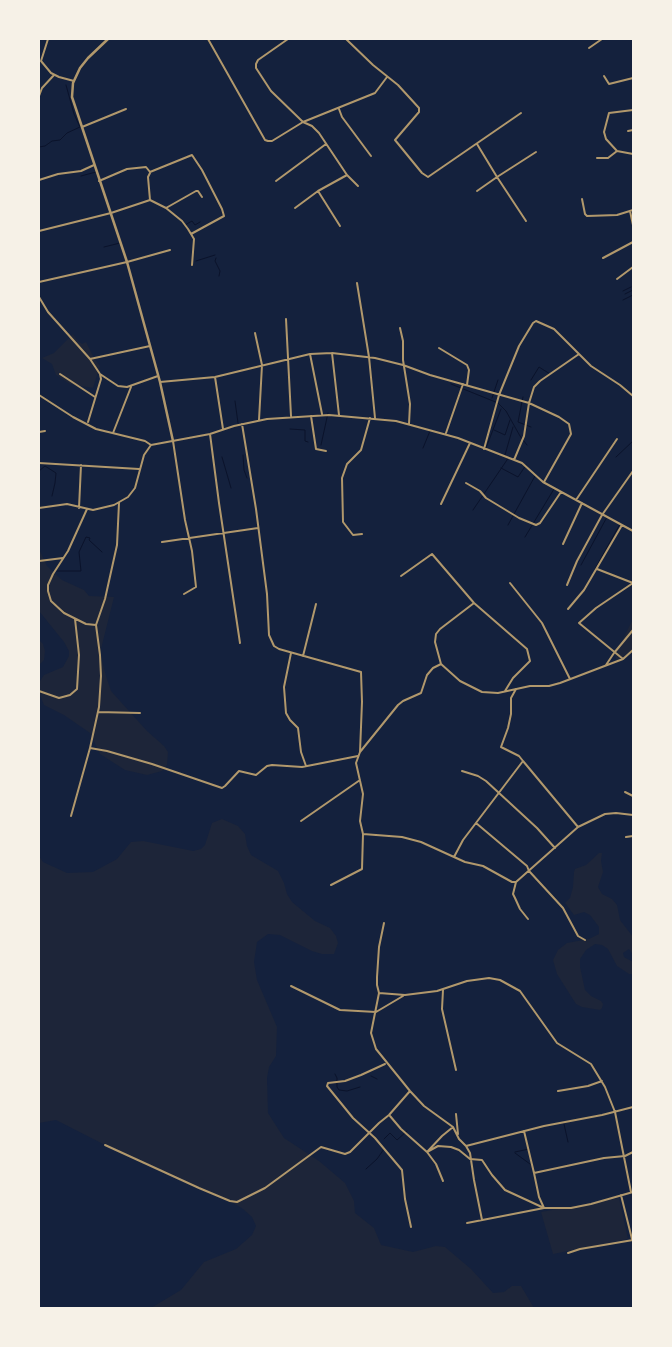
<!DOCTYPE html>
<style>
body{margin:0}
#map{position:relative;width:672px;height:1347px;overflow:hidden;background:#14213d;font-family:Ubuntu,sans-serif}
canvas{display:block}
.frame{position:absolute;inset:0;border:40px solid #f6f1e7;pointer-events:none}
</style>
<div id="map">
<canvas width="672" height="1347"></canvas>
<div class="frame"></div>
</div>
<script>
const g = document.querySelector('canvas').getContext('2d');
g.lineJoin = 'round';
function paint(path, color) { g.fillStyle = color; g.fill(path, 'evenodd'); }
const toPath = rows => new Path2D(rows.map(r => 'M' + r).join(''));
function trace(path, color, width, dash) { g.strokeStyle = color; g.lineWidth = width; g.lineCap = dash ? 'butt' : 'round'; g.setLineDash(dash || []); g.stroke(path); }
paint(toPath([
 [73,334,77,340,82,344,86,342,94,358,100,366,93,388,70,384,56,375,52,364,42,358,54,353],
 [39,549,47,566,62,580,84,590,89,596,114,597,100,653,106,676,111,691,147,731,164,746,168,752,167,765,162,771,147,775,125,770,100,754,90,733,64,715,44,705,39,693,40,681,44,675,63,667,69,656,69,651,64,642,39,611],
 [633,619,633,650,619,662,616,659,615,655],
 [39,640,43,644,45,651,44,660,39,665],
 [222,819,238,826,245,834,247,846,251,855,278,871,284,883,287,894,292,902,315,921,330,928,336,936,338,943,334,954,322,954,312,951,280,935,268,934,257,942,254,962,257,980,277,1027,276,1056,269,1067,267,1078,268,1113,284,1138,319,1161,345,1183,354,1201,355,1213,374,1228,381,1245,413,1252,436,1246,445,1247,471,1269,493,1293,504,1292,512,1286,521,1286,534,1308,151,1308,181,1290,204,1262,236,1249,252,1235,256,1226,252,1217,243,1209,230,1201,105,1145,56,1120,39,1123,39,856,43,862,67,873,93,872,117,859,131,842,143,841,193,851,201,849,205,845,212,823],
 [599,853,602,853,601,861,603,872,598,887,602,894,612,899,617,905,620,920,633,937,633,955,629,949,623,953,624,957,633,962,633,974,629,974,617,966,608,949,602,945,595,944,586,950,580,959,580,967,585,990,591,996,601,1001,603,1004,602,1008,600,1010,582,1007,576,1004,557,974,553,960,558,950,567,943,589,939,599,934,599,927,590,915,584,912,574,915,565,903,570,898,573,887,574,872,575,869,586,865],
 [619,1198,628,1239,553,1254,541,1212]
]), '#1d2539');
trace(toPath([
 [39,147,45,146,52,141,60,140,67,133,80,127,74,114,66,85],
 [81,176,96,172],
 [185,225,192,221,195,225,200,222],
 [104,247,120,243],
 [216,258,215,261,220,271,219,276],
 [196,261,215,255],
 [623,291,631,287],
 [625,294,633,290],
 [623,300,633,295],
 [531,380,539,367,550,374],
 [451,384,498,403,506,411,520,436,527,445],
 [523,397,518,422,531,427],
 [492,398,498,380],
 [235,401,238,423],
 [290,429,305,430,305,441,308,442],
 [494,430,505,435,510,420],
 [321,445,328,413],
 [423,448,430,431],
 [486,448,501,409],
 [243,455,244,470,247,478],
 [505,455,513,427],
 [222,457,231,488],
 [616,457,633,441],
 [501,468,518,477,526,465],
 [39,471,45,466,56,473,55,483,52,496],
 [473,510,509,457],
 [508,525,535,476],
 [525,537,554,489],
 [581,565,607,517],
 [595,569,620,524],
 [57,571,81,571,79,552,86,537,90,538,89,540,102,552],
 [335,1074,337,1078,337,1087,339,1090,347,1091,360,1087],
 [371,1076,377,1079],
 [564,1124,568,1142],
 [384,1139,390,1133,397,1140,407,1131],
 [515,1152,529,1149],
 [515,1153,530,1164],
 [366,1169,377,1159,384,1149]
]), '#0b132b', 1);
trace(toPath([
 [48,39,41,61,51,73,59,77,74,81],
 [208,39,265,140,268,141,272,141,303,122,375,93,387,77],
 [288,39,258,60,256,64,256,68,271,91,303,122,312,126,319,133,347,175,358,186],
 [346,39,373,65,398,85,419,108,419,112,395,140,422,173,428,177,521,113],
 [589,48,602,39],
 [604,76,609,84,633,78],
 [39,96,42,88,54,75],
 [339,109,342,117,371,156],
 [633,110,609,113,604,132,606,139,617,151,633,154],
 [82,127,126,109],
 [628,131,633,130],
 [597,158,608,158,617,151],
 [39,180,58,174,81,171,94,165],
 [99,181,127,169,146,167,150,172,192,155,202,170,222,209,224,216,191,234],
 [276,181,326,144],
 [318,191,340,226],
 [477,191,497,177,477,144],
 [582,199,585,214,587,216,617,215,633,210],
 [150,200,148,177,150,173],
 [166,208,196,191,198,191,202,197],
 [295,208,318,191,347,175],
 [630,211,633,225],
 [526,221,497,177,536,152],
 [39,231,111,213,150,200,166,208,182,221,188,229,194,239,192,265],
 [603,258,633,242],
 [617,279,633,267],
 [39,282,127,262,170,250],
 [357,283,369,357,375,418],
 [39,297,48,312,90,359,150,346],
 [286,319,291,416],
 [400,328,403,341,403,360,410,404,409,424],
 [255,333,262,365,259,420],
 [439,348,467,365,469,370,467,385],
 [332,353,339,415],
 [310,354,322,414],
 [39,363,39,367],
 [60,374,95,397],
 [100,374,118,386,127,387,158,376],
 [215,377,223,429],
 [160,382,215,377,310,354,332,353,375,358,403,365,430,375,529,403,559,417,569,424,571,434,544,482],
 [39,395,73,417,96,429,145,441,151,445],
 [311,416,316,449,326,451],
 [88,422,101,379,100,374,90,359],
 [242,424,256,509,267,594,269,635,274,646,279,649,361,672,362,702,360,752],
 [39,432,45,431],
 [113,433,131,387],
 [446,433,463,384],
 [210,434,219,503,240,643],
 [173,441,185,520,192,551,196,587,184,594],
 [484,449,499,395,519,346,533,323,536,321,554,329,591,366,620,385,633,396],
 [514,460,524,436,529,403,534,387,540,381,579,354],
 [39,463,139,469],
 [466,483,480,491,486,498,519,518,536,525,540,523,561,492],
 [576,500,617,439],
 [119,503,117,545,105,599,96,625,100,655,101,676,99,707,90,748,107,751,152,764,222,788,225,786,239,771,256,775,267,766,272,765,302,767,358,756],
 [441,504,470,443],
 [39,508,67,504,93,510,114,505,128,497,135,488,144,455,151,445,210,434,234,426,267,419,329,415,396,421,458,438,522,463,543,482,633,531],
 [79,508,81,465],
 [87,509,68,551,53,574,48,585,48,591,51,601,64,613,86,624,96,625],
 [362,534,353,535,343,522,342,478,347,464,361,450,370,418],
 [162,542,258,528],
 [563,544,582,503],
 [39,561,63,558],
 [597,569,633,583],
 [401,576,432,554,474,603,527,649,530,661,513,678,505,691],
 [510,583,542,623,570,679],
 [567,585,577,561,602,515,633,471],
 [474,603,440,629,436,634,435,642,441,664,460,681,482,692,498,693,530,686,549,686,560,683,623,659,633,650],
 [568,609,584,590,622,525],
 [291,653,284,687,286,713,290,720,298,728,301,752,306,766],
 [303,656,316,604],
 [623,659,579,623,596,608,633,583],
 [606,665,614,653,633,630],
 [516,689,511,698,511,714,508,728,501,747,519,756,523,761],
 [39,691,59,698,70,695,77,689,79,655,75,619],
 [98,712,140,713],
 [462,771,478,776,486,781,537,828,555,848],
 [625,792,633,796],
 [71,816,90,748],
 [301,821,360,780],
 [476,823,527,866,529,871,563,908,578,936,585,940],
 [363,834,402,837,421,842,465,862,483,866,512,882,516,882,578,827,605,814,616,813,633,815],
 [626,837,633,836],
 [454,857,463,840,523,761,578,827],
 [516,882,513,894,515,898,520,909,528,919],
 [331,885,362,869,363,834,360,821,363,794,356,763,360,752,398,705,403,701,421,693,427,675,433,668,441,664],
 [291,986,340,1010,376,1012,403,996],
 [443,990,442,1009,456,1070],
 [379,993,377,985,377,977,379,947,384,923],
 [385,1064,361,1075,345,1081,328,1083,327,1086,353,1118,375,1138,402,1170,405,1199,411,1227],
 [558,1091,588,1086,602,1081],
 [456,1114,458,1134],
 [390,1116,401,1129,427,1152,438,1146,451,1147,459,1150,470,1159,482,1160,492,1175,505,1190,544,1208,571,1208,591,1204,633,1192],
 [524,1131,534,1173],
 [105,1145,199,1188,230,1201,237,1202,265,1188,321,1147,345,1154,350,1152,379,1123,389,1115,410,1091],
 [466,1146,544,1126,602,1115,633,1107],
 [443,1181,436,1164,427,1152,442,1136,453,1127],
 [621,1195,632,1239],
 [482,1220,474,1180,470,1153,466,1146,459,1139,453,1127,424,1106,410,1091,376,1049,371,1033,379,993,405,995,437,991,467,981,489,978,500,980,520,991,557,1043,591,1064,605,1087,615,1112,631,1192],
 [467,1223,544,1208,539,1197,534,1173,604,1158,625,1156,633,1152],
 [568,1253,580,1249,633,1240]
]), '#b1986c', 2);
trace(toPath([
 [108,39,88,58,80,68,73,83,72,97,127,262,160,382,173,441]
]), '#b1986c', 2.5);
</script>
